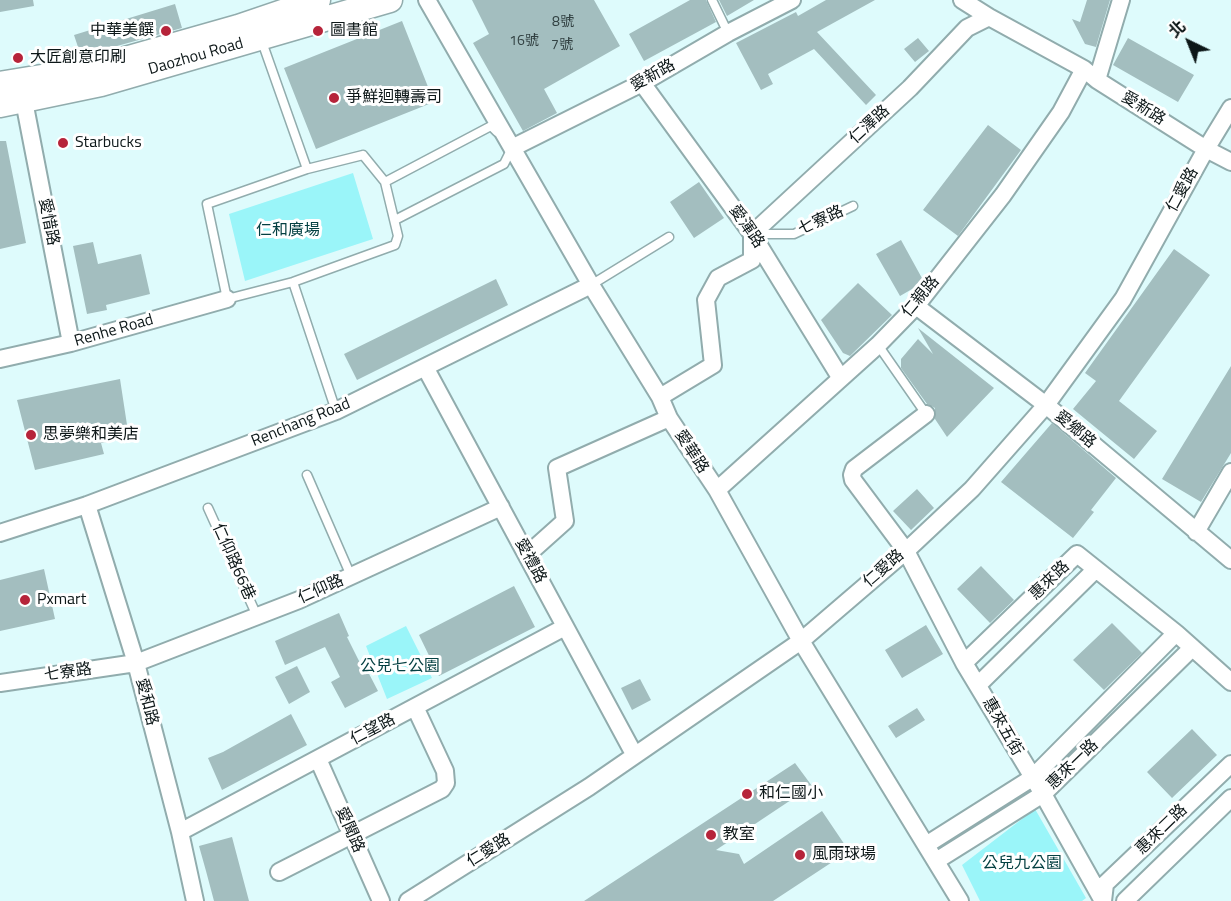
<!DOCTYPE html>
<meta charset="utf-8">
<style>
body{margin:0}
#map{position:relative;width:1231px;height:901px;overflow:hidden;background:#defbfc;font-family:"Titillium Web","Noto Sans TC",sans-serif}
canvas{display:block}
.north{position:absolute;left:1159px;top:12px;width:60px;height:60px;-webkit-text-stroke:4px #fff;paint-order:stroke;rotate:317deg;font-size:16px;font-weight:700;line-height:24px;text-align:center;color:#0d1718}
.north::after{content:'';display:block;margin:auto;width:21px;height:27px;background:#0d1718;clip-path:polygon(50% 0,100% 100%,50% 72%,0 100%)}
</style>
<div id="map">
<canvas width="1231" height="901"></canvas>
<div class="north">北</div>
</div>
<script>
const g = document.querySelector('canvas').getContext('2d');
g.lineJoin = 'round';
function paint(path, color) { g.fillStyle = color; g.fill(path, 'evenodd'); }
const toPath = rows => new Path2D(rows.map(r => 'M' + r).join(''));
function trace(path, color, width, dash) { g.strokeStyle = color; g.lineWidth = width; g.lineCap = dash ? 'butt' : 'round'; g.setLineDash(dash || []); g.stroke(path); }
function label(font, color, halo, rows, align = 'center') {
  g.font = font + ' "Titillium Web","Noto Sans TC",sans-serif'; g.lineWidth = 6; g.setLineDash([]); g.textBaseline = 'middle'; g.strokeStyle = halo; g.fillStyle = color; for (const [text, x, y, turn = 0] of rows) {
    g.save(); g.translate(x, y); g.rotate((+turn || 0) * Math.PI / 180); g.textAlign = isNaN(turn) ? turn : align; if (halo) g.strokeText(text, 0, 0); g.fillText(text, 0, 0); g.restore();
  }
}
paint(toPath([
 [353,173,373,239,245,281,229,214],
 [406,626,432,678,387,699,366,646],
 [1035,809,1086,898,1082,901,980,901,962,865]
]), '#9af5f9');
paint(toPath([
 [0,0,33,0,34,6,0,12],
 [472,0,594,0,620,46,544,89,557,113,523,131,473,43,489,34],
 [690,0,706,0,716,22,644,61,629,34],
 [719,0,754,0,727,16],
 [826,0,875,0,817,32,876,95,866,105,814,49,768,74,773,84,761,90,736,43,796,12,798,16],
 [1087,0,1110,0,1096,47,1085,44,1072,19,1080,22],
 [175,4,182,28,81,56,74,35],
 [402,21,434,102,316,149,284,68],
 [918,38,929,51,915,62,904,49],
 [1128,38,1194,75,1178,102,1113,65],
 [988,125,1021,150,958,236,923,210],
 [0,141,6,141,26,243,0,249],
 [699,182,724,218,694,238,670,202],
 [901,240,923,280,919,285,900,296,876,254],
 [93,242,98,264,141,254,150,294,106,305,107,310,87,314,73,246],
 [1174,249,1210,275,1119,401,1157,431,1134,459,1073,409,1096,381,1085,373],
 [496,279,508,305,357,380,344,354],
 [858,283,892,315,850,356,843,353,821,320],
 [918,328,994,388,947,437,935,419,935,408,927,404,901,368,901,359,918,339,933,354],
 [1231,366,1231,453,1201,502,1162,479],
 [120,379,129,438,101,443,104,454,35,470,17,400],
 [1052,423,1116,478,1091,510,1094,512,1073,538,1001,482],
 [917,489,934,508,911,530,893,511],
 [981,566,1014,600,990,623,957,589],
 [44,569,55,619,0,631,0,580],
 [514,586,535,627,439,676,419,635],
 [339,613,349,636,347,637,358,659,364,670,366,668,378,691,345,708,331,682,340,677,325,647,285,665,275,641],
 [1112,623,1142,653,1104,690,1073,660],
 [926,625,943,654,902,678,885,650],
 [297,666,310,692,289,704,275,677],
 [640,679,651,700,632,710,621,688],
 [917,708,925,720,896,738,888,726],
 [291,714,307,745,222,790,208,758,223,752],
 [1192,729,1217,755,1172,798,1147,772],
 [795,763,812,786,716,850,739,854,744,864,822,811,849,851,773,901,584,901],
 [232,837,241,871,249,901,214,901,206,871,199,846]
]), '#a3bebf');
const service = toPath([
 [712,0,728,33],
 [261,39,307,169],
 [363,155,385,182,398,236,395,245,293,282,227,299,207,204,307,169,363,155],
 [385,182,491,126,497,132],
 [395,220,504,164,512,148],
 [753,234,794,234,853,206],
 [293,282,336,411],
 [591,285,669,237],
 [878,345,926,414],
 [307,475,351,576],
 [208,508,257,616]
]);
const minor = toPath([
 [427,0,591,285,660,397,669,418,717,490,801,641,960,901],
 [962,0,989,17,1084,69,1097,80,1206,149,1231,162],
 [1097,80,1121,0],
 [642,83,752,234,840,377],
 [24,101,71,343],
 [512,148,642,83,728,33,792,0],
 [916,306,1046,405,1231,560],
 [0,359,71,343,227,299],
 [425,367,634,754],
 [660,397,713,365,706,300,718,278,752,260,752,234,910,88,967,28,989,17],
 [926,414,854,469,852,475,853,480,906,551,964,663,1043,794,1103,901],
 [717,490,878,345,916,306,1003,195,1061,112,1084,69],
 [87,505,136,663,180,832,195,901],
 [1196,532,1231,472],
 [0,533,87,505,336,411,591,285],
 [527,555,565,521,557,468,669,418],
 [964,663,1077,554,1176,633,1231,682],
 [0,683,136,663,299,600,501,507],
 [978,685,1095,570],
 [318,759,381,901],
 [180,832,565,627],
 [926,845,1032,778,1176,633],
 [936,861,1043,794,1192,648],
 [279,872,442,789,446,783,445,771,415,707],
 [408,901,589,787,801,641,906,551,972,489,1046,405,1123,299,1206,149,1231,108],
 [1103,901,1105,884,1231,764],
 [1125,901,1231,798]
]);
const secondary = toPath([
 [0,84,90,69,238,27,318,0],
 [0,105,101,84,390,0]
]);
trace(service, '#91acad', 11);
trace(minor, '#91acad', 20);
trace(secondary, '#91acad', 27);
trace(service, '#fff', 8);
trace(minor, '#fff', 16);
trace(secondary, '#fff', 24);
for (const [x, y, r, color] of [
 [166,31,6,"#b6243a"],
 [318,31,6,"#b6243a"],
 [18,58,6,"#b6243a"],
 [334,98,6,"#b6243a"],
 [63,143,6,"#b6243a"],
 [31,435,6,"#b6243a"],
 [25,600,6,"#b6243a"],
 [747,794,6,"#b6243a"],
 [711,835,6,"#b6243a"],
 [800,855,6,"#b6243a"]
]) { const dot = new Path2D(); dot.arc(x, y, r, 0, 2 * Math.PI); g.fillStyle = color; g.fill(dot); trace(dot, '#fff', 2); }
label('14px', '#324142', null, [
 ["8號",563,23],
 ["16號",524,42],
 ["7號",562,46]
]);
label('16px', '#0d1718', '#fff', [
 ["中華美饌",154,31,"right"],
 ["圖書館",330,31],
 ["大匠創意印刷",30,58],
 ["爭鮮迴轉壽司",346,98],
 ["Starbucks",75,143],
 ["思夢樂和美店",43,435],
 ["Pxmart",37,600],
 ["和仁國小",759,794],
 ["教室",723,835],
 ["風雨球場",812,855]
], 'left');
label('16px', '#0d1718', '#fff', [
 ["Daozhou Road",196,57,-16],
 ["愛新路",653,76,-29],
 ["愛新路",1143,109,32],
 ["仁澤路",870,125,-43],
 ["仁愛路",1183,190,-61],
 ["七寮路",821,221,-25],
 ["愛惜路",48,222,79],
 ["愛渾路",746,227,55],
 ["仁親路",921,297,-50],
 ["Renhe Road",114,331,-16],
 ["Renchang Road",301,423,-22],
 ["愛鄉路",1075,430,40],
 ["愛華路",691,452,57],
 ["愛禮路",530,561,62],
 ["仁仰路66巷",233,562,66],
 ["仁愛路",884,569,-41],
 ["惠來路",1050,581,-44],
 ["仁仰路",321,590,-24],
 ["七寮路",68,673,-8],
 ["愛和路",146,702,76],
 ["惠來五街",1002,727,60],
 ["仁望路",373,730,-28],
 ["惠來一路",1073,765,-44],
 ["愛聞路",349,830,66],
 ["惠來二路",1162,830,-44],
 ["仁愛路",489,851,-32]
]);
label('16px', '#044042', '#fff', [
 ["仁和廣場",288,231],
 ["公兒七公園",400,667],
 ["公兒九公園",1022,864]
]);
</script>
